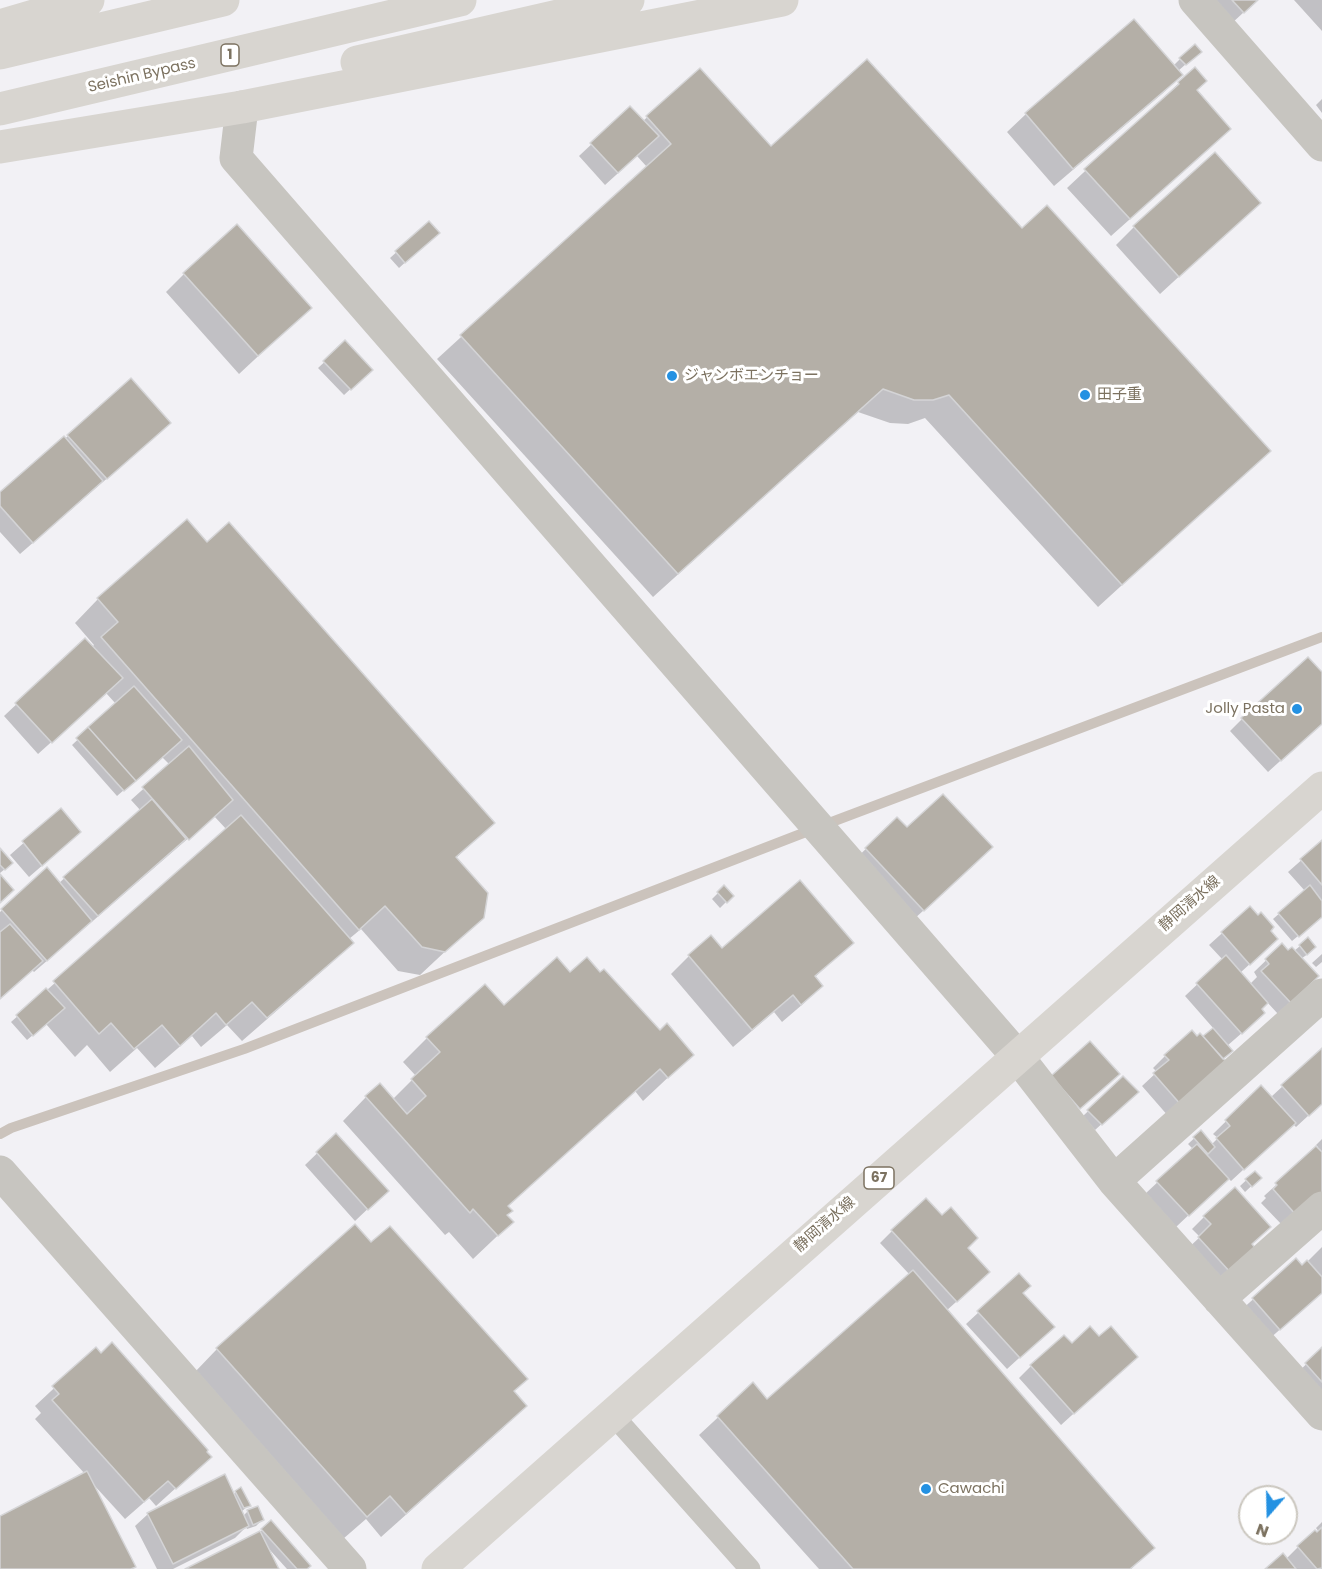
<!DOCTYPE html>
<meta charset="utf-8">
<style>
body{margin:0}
#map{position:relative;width:1322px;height:1569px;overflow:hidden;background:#f2f1f5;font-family:Poppins,sans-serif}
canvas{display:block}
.north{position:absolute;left:1238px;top:1485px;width:60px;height:60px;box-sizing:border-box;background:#fff;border:2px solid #cbc7bf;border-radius:50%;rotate:200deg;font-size:16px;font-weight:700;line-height:24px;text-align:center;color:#7c7260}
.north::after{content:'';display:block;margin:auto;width:21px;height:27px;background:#2491e2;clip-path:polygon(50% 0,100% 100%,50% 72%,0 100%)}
</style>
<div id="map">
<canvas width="1322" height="1569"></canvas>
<div class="north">N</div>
</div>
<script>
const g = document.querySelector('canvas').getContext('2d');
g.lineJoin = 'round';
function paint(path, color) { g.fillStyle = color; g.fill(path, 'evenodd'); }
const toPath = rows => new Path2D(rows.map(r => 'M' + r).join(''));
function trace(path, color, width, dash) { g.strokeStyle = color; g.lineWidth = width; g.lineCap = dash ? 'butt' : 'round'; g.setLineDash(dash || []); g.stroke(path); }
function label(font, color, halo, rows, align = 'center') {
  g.font = font + ' Poppins,"Noto Sans JP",sans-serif'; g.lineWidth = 6; g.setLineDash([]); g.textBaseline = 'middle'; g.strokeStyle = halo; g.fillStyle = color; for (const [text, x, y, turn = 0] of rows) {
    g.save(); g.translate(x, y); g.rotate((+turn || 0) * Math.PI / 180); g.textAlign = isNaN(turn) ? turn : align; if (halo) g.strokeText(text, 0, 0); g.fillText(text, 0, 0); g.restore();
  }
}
paint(toPath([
 [1209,0,1257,0,1231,24],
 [1294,0,1322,0,1322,31],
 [1134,21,1173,66,1180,59,1194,57,1178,71,1181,75,1163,93,1054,186,1007,132,1026,114],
 [700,70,771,148,1269,451,1098,607,925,418,908,424,890,423,858,412,653,597,437,359,647,167,637,156,605,185,579,156,630,108,643,121],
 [1179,83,1195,90,1211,147,1111,236,1067,188],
 [1322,99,1322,113,1316,105],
 [1259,203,1160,294,1116,245,1134,227],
 [429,223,432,238,399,268,390,258],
 [184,274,310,308,239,374,166,292],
 [345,343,371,370,344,395,318,368],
 [157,435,20,554,0,532,0,494,68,436],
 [207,544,493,823,456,858,482,917,420,975,398,971,361,929,349,939,352,942,328,966,242,1041,227,1025,201,1047,192,1036,155,1068,137,1048,110,1072,87,1045,75,1057,46,1024,27,1040,11,1022,227,830,214,816,34,972,32,970,0,998,0,912,47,869,59,883,141,811,131,800,170,765,162,757,117,796,72,745,116,704,106,693,38,754,4,716,85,640,92,647,94,645,75,623,98,599],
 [1322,674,1322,723,1268,772,1230,731,1242,719],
 [61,810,67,844,29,877,10,855],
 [897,819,907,829,973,866,904,928,847,867],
 [1322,842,1322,916,1292,941,1273,919,1305,891,1288,872],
 [0,851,5,869,0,873],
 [724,887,732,896,720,908,712,899],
 [1250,908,1264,951,1240,973,1250,984,1257,977,1254,972,1282,945,1288,952,1294,951,1300,946,1309,953,1301,959,1317,976,1278,1014,1267,1002,1260,1009,1251,1025,1227,1046,1222,1060,1169,1117,1142,1086,1157,1072,1153,1068,1165,1056,1197,1038,1203,1038,1214,1029,1185,996,1223,960,1209,945],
 [852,943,814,978,821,986,803,1004,782,1022,774,1012,733,1047,671,974,689,956,722,950],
 [1322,954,1322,962,1316,967,1312,963],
 [570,974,692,1055,643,1101,635,1091,507,1207,506,1216,512,1222,473,1259,449,1232,445,1235,343,1121,366,1097,392,1100,416,1076,403,1062,427,1038,504,1007],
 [1322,1050,1322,1103,1296,1127,1293,1124,1231,1181,1228,1178,1176,1227,1145,1194,1193,1149,1188,1144,1201,1132,1211,1145,1218,1138,1213,1134,1261,1087,1271,1097],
 [1123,1078,1137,1092,1095,1130,1083,1116],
 [336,1135,374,1203,355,1221,305,1165],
 [1322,1139,1322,1194,1284,1227,1261,1203,1266,1198,1264,1196,1318,1147,1316,1145],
 [1254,1173,1260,1178,1245,1192,1240,1186],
 [1204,1217,1250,1245,1218,1284,1186,1250,1200,1237,1192,1229],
 [892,1231,966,1248,975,1285,946,1311,1153,1548,1131,1569,819,1569,699,1435,753,1385,767,1401,910,1275,880,1243],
 [1322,1247,1322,1292,1267,1341,1240,1311,1296,1261,1302,1267],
 [1019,1275,1022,1294,1040,1339,1007,1369,966,1324],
 [1099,1338,1123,1369,1061,1425,1019,1378,1031,1366,1072,1345],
 [96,1349,210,1457,156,1506,149,1498,125,1519,93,1484,134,1567,131,1569,0,1569,0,1518,85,1474,35,1419,41,1413,35,1406],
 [217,1349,512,1392,525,1406,501,1430,381,1537,366,1519,343,1539,194,1373],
 [1322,1349,1322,1403,1294,1376],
 [236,1492,249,1505,241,1512,243,1516,248,1511,262,1520,256,1526,247,1529,246,1527,235,1538,173,1569,157,1569,135,1526,148,1514,233,1495],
 [271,1522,305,1569,287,1569,269,1549,278,1569,188,1569,258,1534],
 [1322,1522,1322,1569,1267,1569,1286,1559,1298,1547,1319,1532,1316,1528]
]), '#0003');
trace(toPath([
 [0,1134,11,1128,244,1049,837,820,1322,637]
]), '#cbc3bc', 10);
const building = toPath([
 [1232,0,1258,0,1244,13,1232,0],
 [1134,19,1183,75,1073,169,1025,113,1134,19],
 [1195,44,1202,52,1186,65,1179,58,1195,44],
 [867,59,1022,228,1047,205,1271,451,1122,585,949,395,933,400,914,400,883,389,678,574,460,335,671,144,646,116,700,68,771,146,867,59],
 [1195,67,1207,81,1197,90,1231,129,1130,219,1084,169,1179,84,1178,82,1195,67],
 [630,106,659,136,618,173,590,143,630,106],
 [1215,152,1261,203,1179,277,1133,226,1215,152],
 [429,221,440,233,405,263,395,251,429,221],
 [237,224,312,308,258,356,183,273,237,224],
 [345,340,373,370,351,390,323,361,345,340],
 [131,378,171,423,107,479,67,435,131,378],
 [64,436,103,481,33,543,0,506,0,492,64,436],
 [187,519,207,542,229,522,495,823,456,857,488,893,484,918,445,952,422,947,385,906,359,930,101,637,118,622,97,598,187,519],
 [85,638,123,678,52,743,15,703,85,638],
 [1308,657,1322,672,1322,724,1281,761,1241,718,1308,657],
 [134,686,182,740,136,781,88,727,134,686],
 [88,727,136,781,124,791,76,738,88,727],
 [189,746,233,800,189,840,142,787,189,746],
 [943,794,993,847,924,911,865,848,897,817,907,827,943,794],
 [152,799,186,839,98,916,63,877,152,799],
 [61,808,81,832,42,866,22,841,61,808],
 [241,815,354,943,267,1018,252,1002,226,1025,216,1013,180,1046,162,1025,134,1049,111,1023,99,1034,53,981,241,815],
 [1322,840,1322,885,1300,859,1322,840],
 [0,848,13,863,5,870,0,865,0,848],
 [47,867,92,921,47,961,1,909,47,867],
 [0,874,14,890,0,903,0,874],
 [800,880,854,943,815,976,823,986,801,1005,793,995,752,1030,688,955,711,935,722,948,800,880],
 [724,885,734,896,727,903,717,892,724,885],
 [1310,885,1322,901,1322,917,1299,937,1278,913,1310,885],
 [1250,906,1258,915,1261,912,1274,927,1271,931,1278,939,1250,965,1221,932,1250,906],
 [10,924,43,961,0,999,0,932,10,924],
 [1308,937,1316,947,1307,955,1299,945,1308,937],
 [1282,943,1288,950,1292,947,1319,976,1291,1003,1261,971,1269,964,1265,959,1282,943],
 [1226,955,1268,1003,1262,1009,1265,1013,1242,1034,1196,983,1226,955],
 [557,957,570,972,587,957,600,972,604,969,660,1030,667,1023,694,1055,668,1078,660,1069,508,1206,513,1211,507,1215,514,1222,498,1236,473,1209,470,1213,365,1096,380,1083,407,1114,426,1096,411,1079,440,1052,426,1037,485,984,504,1005,557,957],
 [46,988,65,1008,33,1036,16,1015,46,988],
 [1213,1028,1233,1051,1223,1059,1203,1036,1213,1028],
 [1192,1030,1197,1036,1200,1033,1229,1065,1182,1106,1153,1073,1169,1060,1164,1055,1192,1030],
 [1090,1041,1120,1074,1080,1109,1051,1076,1090,1041],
 [1322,1048,1322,1104,1309,1116,1281,1085,1322,1048],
 [1123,1076,1139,1092,1102,1125,1087,1110,1123,1076],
 [1261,1085,1296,1123,1244,1170,1216,1138,1230,1126,1225,1120,1261,1085],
 [1201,1130,1215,1147,1208,1154,1193,1137,1201,1130],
 [336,1133,389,1191,368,1210,316,1152,336,1133],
 [1197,1144,1229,1179,1189,1216,1156,1181,1197,1144],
 [1316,1146,1322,1152,1322,1194,1297,1216,1273,1189,1277,1185,1275,1183,1316,1146],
 [1255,1171,1262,1178,1252,1187,1245,1179,1255,1171],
 [1235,1187,1271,1227,1252,1244,1256,1249,1231,1273,1198,1237,1211,1224,1203,1216,1235,1187],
 [926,1198,942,1215,951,1207,978,1238,968,1248,990,1272,957,1302,891,1230,926,1198],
 [355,1224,371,1242,390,1226,528,1379,514,1391,527,1406,406,1514,390,1496,367,1517,216,1348,355,1224],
 [1296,1258,1302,1265,1307,1260,1322,1277,1322,1293,1280,1330,1252,1298,1296,1258],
 [913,1270,1155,1548,1130,1569,853,1569,717,1416,753,1382,767,1399,913,1270],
 [1019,1273,1031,1286,1023,1293,1055,1327,1020,1358,977,1311,1019,1273],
 [1090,1326,1099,1336,1111,1326,1138,1357,1074,1414,1030,1365,1064,1335,1072,1343,1090,1326],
 [112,1342,208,1450,207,1452,212,1457,176,1489,168,1481,144,1502,52,1400,59,1394,52,1386,96,1347,101,1353,112,1342],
 [1322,1347,1322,1382,1305,1363,1322,1347],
 [87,1471,136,1567,131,1569,0,1569,0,1516,87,1471],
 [225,1474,249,1526,173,1564,147,1513,225,1474],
 [241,1487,251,1506,244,1508,235,1491,241,1487],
 [258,1506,264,1520,253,1525,247,1510,258,1506],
 [271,1520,311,1566,307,1569,297,1569,261,1529,271,1520],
 [1322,1527,1322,1568,1317,1569,1297,1546,1315,1530,1317,1532,1322,1527],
 [260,1531,279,1569,185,1569,260,1531],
 [1283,1553,1296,1569,1265,1569,1283,1553]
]);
paint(building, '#b4afa7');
trace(building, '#d4d4d6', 1.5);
trace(toPath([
 [612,1414,750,1569]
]), '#c7c5c0', 21);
trace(toPath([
 [1195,0,1322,145],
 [242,107,236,158,1017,1056,1114,1181,1322,1414],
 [0,1172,350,1569],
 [1114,1181,1322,995],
 [1219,1299,1322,1208]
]), '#c7c5c0', 33);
trace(toPath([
 [438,1569,1322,788]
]), '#d8d5d0', 33);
trace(toPath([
 [0,26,88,0],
 [0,53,223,0],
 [357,62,628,0],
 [0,109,460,0],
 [0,147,242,107,782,0]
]), '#d8d5d0', 33);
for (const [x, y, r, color] of [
 [672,376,6,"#2491e2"],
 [1085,395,6,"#2491e2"],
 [1297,709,6,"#2491e2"],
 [926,1489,6,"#2491e2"]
]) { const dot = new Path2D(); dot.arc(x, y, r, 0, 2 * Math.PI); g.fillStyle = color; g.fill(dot); trace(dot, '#fff', 2); }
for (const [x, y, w] of [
 [230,55,18],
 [879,1178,30]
]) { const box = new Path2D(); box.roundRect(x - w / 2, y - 11, w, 22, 4.5); g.fillStyle = '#fff'; g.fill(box); trace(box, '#7c7260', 1.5); }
label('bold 14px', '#7c7260', null, [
 ["1",230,55],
 ["67",879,1178]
]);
label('15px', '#7c7260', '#fff', [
 ["Seishin Bypass",142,76,-13],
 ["静岡清水線",1190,904,-41],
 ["静岡清水線",825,1225,-41]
]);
label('15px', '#7c7260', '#fff', [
 ["ジャンボエンチョー",684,376],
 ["田子重",1097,395],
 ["Jolly Pasta",1285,709,"right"],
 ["Cawachi",938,1489]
], 'left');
</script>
